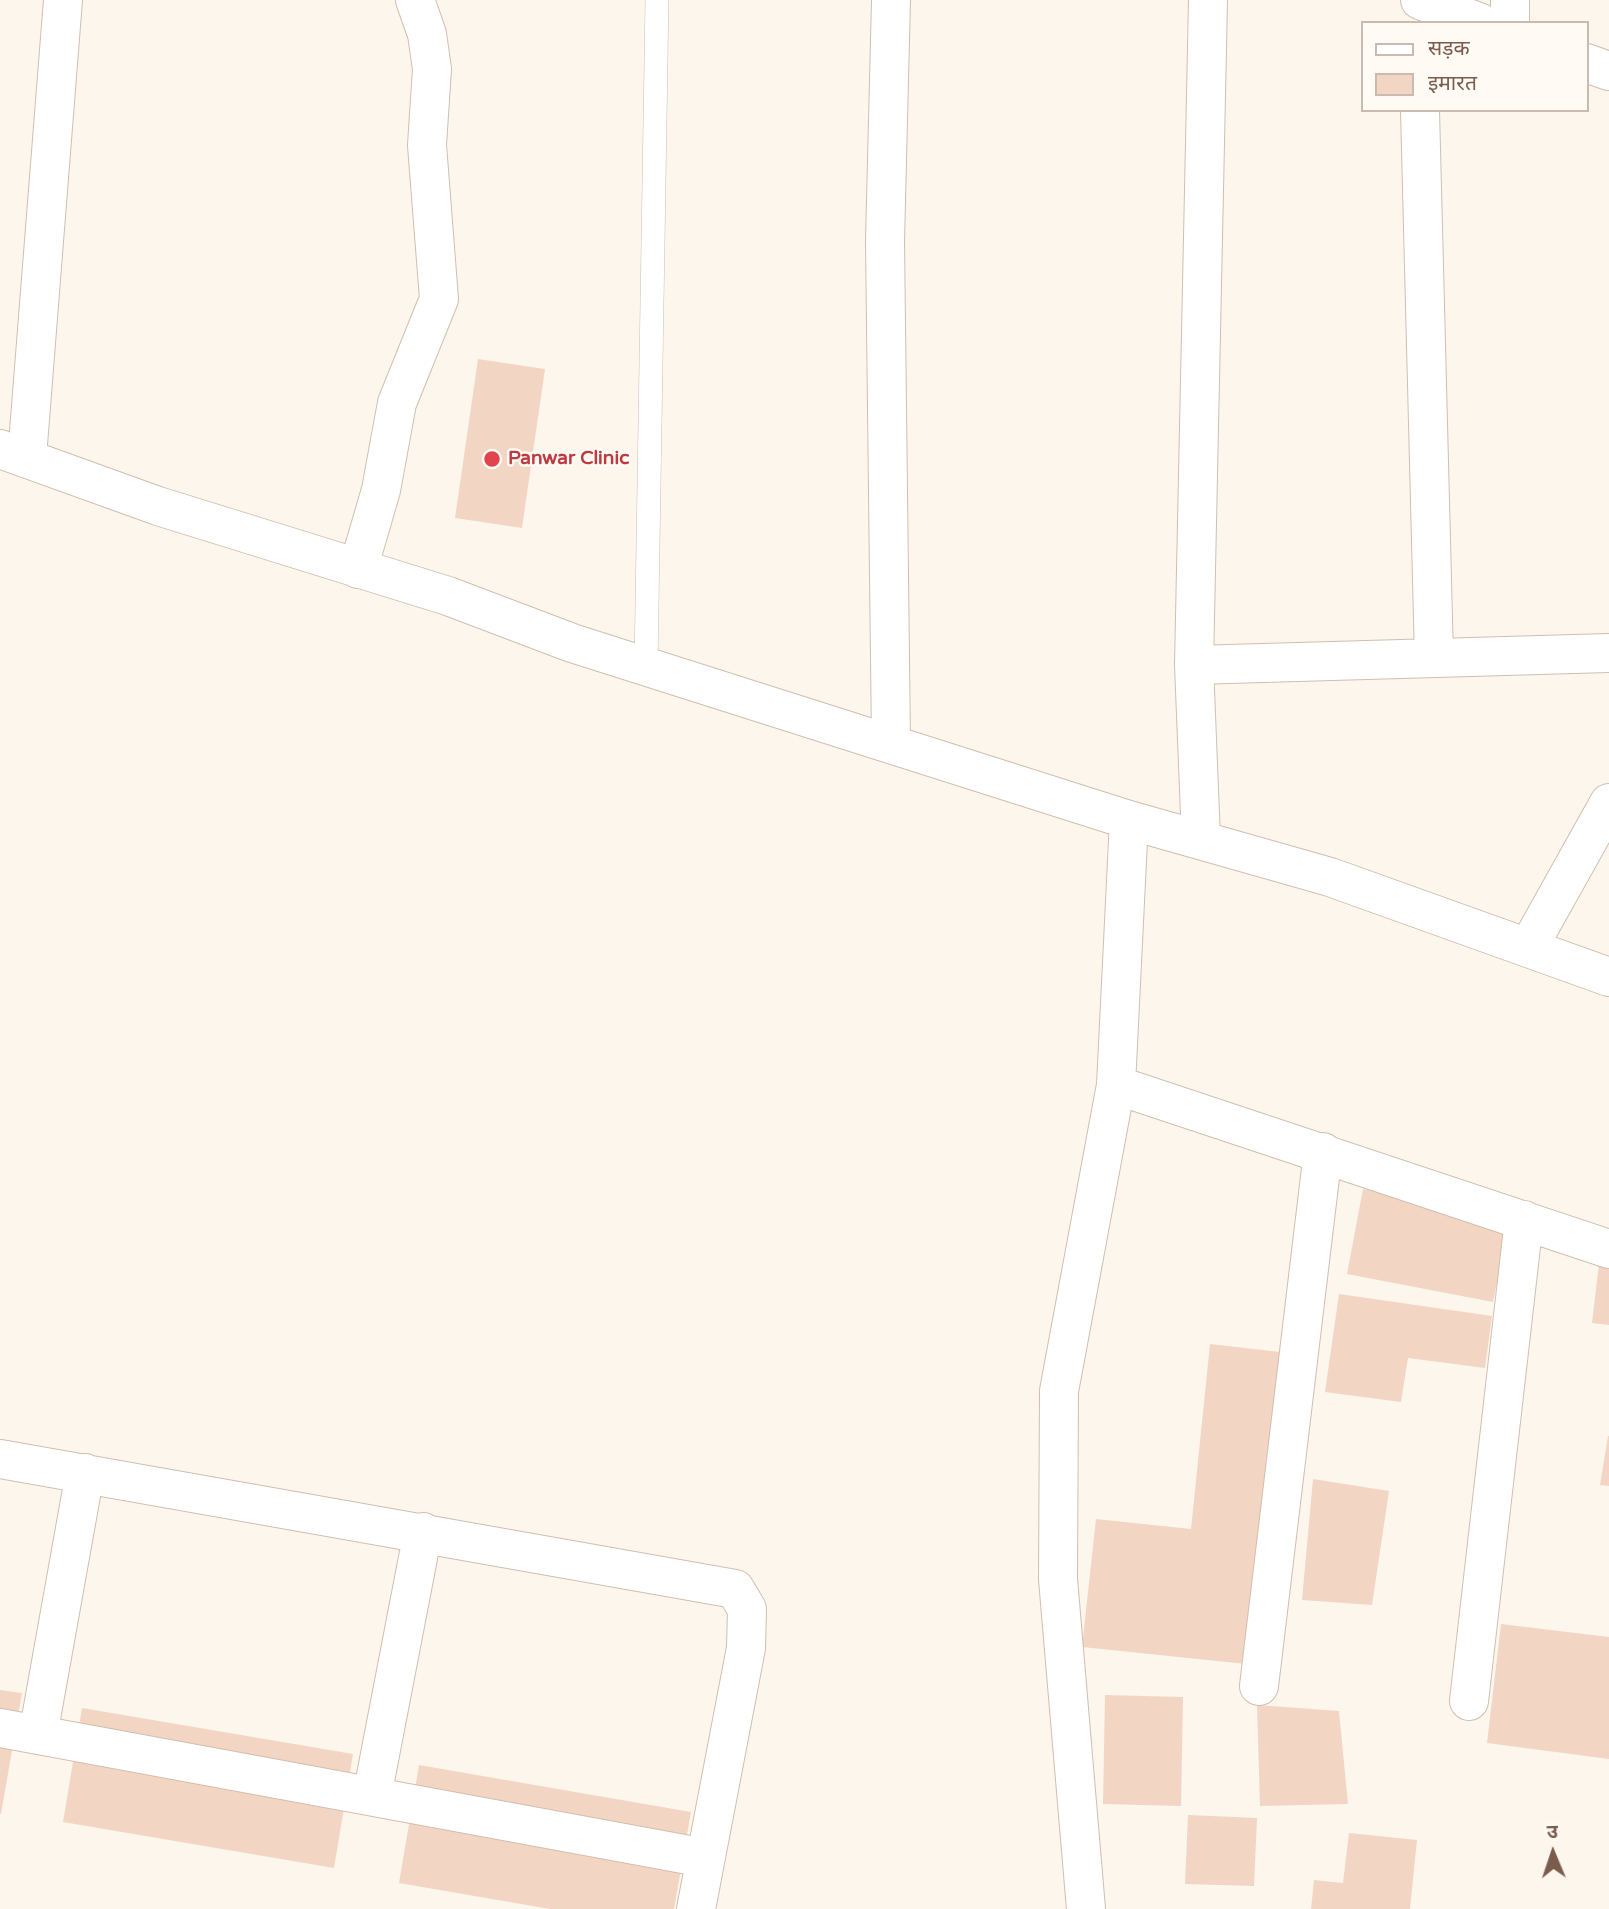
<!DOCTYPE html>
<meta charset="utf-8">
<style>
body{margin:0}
#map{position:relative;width:1609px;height:1909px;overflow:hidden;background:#fdf6ec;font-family:"Varela Round","Noto Sans Devanagari",sans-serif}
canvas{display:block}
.legend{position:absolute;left:1361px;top:21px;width:228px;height:91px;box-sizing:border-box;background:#fffaf3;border:2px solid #cabbb1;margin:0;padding:9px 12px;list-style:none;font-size:21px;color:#7a5c4d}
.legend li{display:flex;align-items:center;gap:14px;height:35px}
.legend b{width:35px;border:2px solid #cabbb1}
.north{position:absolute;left:1518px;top:1818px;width:70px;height:70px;-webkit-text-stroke:5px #fffaf3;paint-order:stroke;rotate:358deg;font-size:19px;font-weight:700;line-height:28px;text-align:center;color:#7a5c4d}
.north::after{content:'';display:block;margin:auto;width:24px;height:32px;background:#7a5c4d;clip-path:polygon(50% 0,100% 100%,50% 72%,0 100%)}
</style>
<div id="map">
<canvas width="1609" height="1909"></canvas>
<ul class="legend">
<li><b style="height:9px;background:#fff"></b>सड़क</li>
<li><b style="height:19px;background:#f3d5c3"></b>इमारत</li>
</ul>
<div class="north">उ</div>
</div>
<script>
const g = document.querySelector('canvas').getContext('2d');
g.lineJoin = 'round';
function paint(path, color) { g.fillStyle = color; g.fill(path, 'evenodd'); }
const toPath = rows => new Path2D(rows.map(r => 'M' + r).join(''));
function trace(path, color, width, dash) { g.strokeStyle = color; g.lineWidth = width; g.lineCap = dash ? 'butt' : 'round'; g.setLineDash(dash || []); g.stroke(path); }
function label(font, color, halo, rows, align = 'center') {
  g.font = font + ' "Varela Round",sans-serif'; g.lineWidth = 5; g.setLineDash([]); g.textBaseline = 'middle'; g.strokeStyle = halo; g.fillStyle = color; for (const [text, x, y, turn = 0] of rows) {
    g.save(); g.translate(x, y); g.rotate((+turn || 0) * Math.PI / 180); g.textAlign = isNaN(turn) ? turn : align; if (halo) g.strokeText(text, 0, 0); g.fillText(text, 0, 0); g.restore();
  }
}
paint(toPath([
 [478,359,545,369,522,528,455,518],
 [1363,1189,1510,1217,1493,1302,1347,1274],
 [1600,1255,1609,1256,1609,1325,1592,1323],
 [1339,1294,1492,1316,1485,1368,1408,1358,1401,1402,1325,1392],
 [1210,1344,1280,1352,1246,1664,1082,1647,1096,1519,1191,1529],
 [1608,1436,1609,1436,1609,1486,1600,1485],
 [1313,1479,1389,1491,1372,1605,1302,1600],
 [1501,1624,1609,1637,1609,1759,1487,1743],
 [0,1690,22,1693,1,1814,0,1814],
 [1105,1695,1183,1697,1181,1806,1103,1804],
 [1257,1705,1339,1711,1348,1804,1260,1806],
 [82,1708,353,1754,334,1868,63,1822],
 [419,1765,691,1812,674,1909,550,1909,399,1883],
 [1188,1815,1257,1818,1254,1886,1185,1884],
 [1349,1833,1417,1840,1410,1909,1311,1909,1314,1880,1343,1883]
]), '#f3d5c3');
const service = toPath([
 [646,666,657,0]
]);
const minor = toPath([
 [1420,0,1481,23],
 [1510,23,1510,0],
 [1586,63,1609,71],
 [1420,110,1434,658],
 [0,449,158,506,448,596,572,643,1129,820,1330,877,1609,977],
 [27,457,63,0],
 [358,569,381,490,397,403,439,299,427,145,432,69,427,34,415,0],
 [1194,665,1609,653],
 [891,742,885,241,891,0],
 [1201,839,1194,665,1208,0],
 [1528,948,1609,803],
 [1116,1085,1609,1249],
 [0,1459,735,1589,747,1609,746,1648,696,1909],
 [1259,1686,1323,1152],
 [1469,1701,1524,1220],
 [0,1728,705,1858],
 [38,1735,85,1473],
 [372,1796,423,1532],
 [1086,1909,1058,1579,1059,1391,1116,1085,1129,820]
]);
trace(service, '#d1beb0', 24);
trace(minor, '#d1beb0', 40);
trace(service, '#fff', 23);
trace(minor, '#fff', 38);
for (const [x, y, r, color] of [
 [492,459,9,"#e0444e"]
]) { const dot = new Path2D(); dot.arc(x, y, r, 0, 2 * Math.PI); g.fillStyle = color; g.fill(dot); trace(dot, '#fffaf3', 2.5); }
label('bold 19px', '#be3a42', '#fffaf3', [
 ["Panwar Clinic",508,459]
], 'left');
</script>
